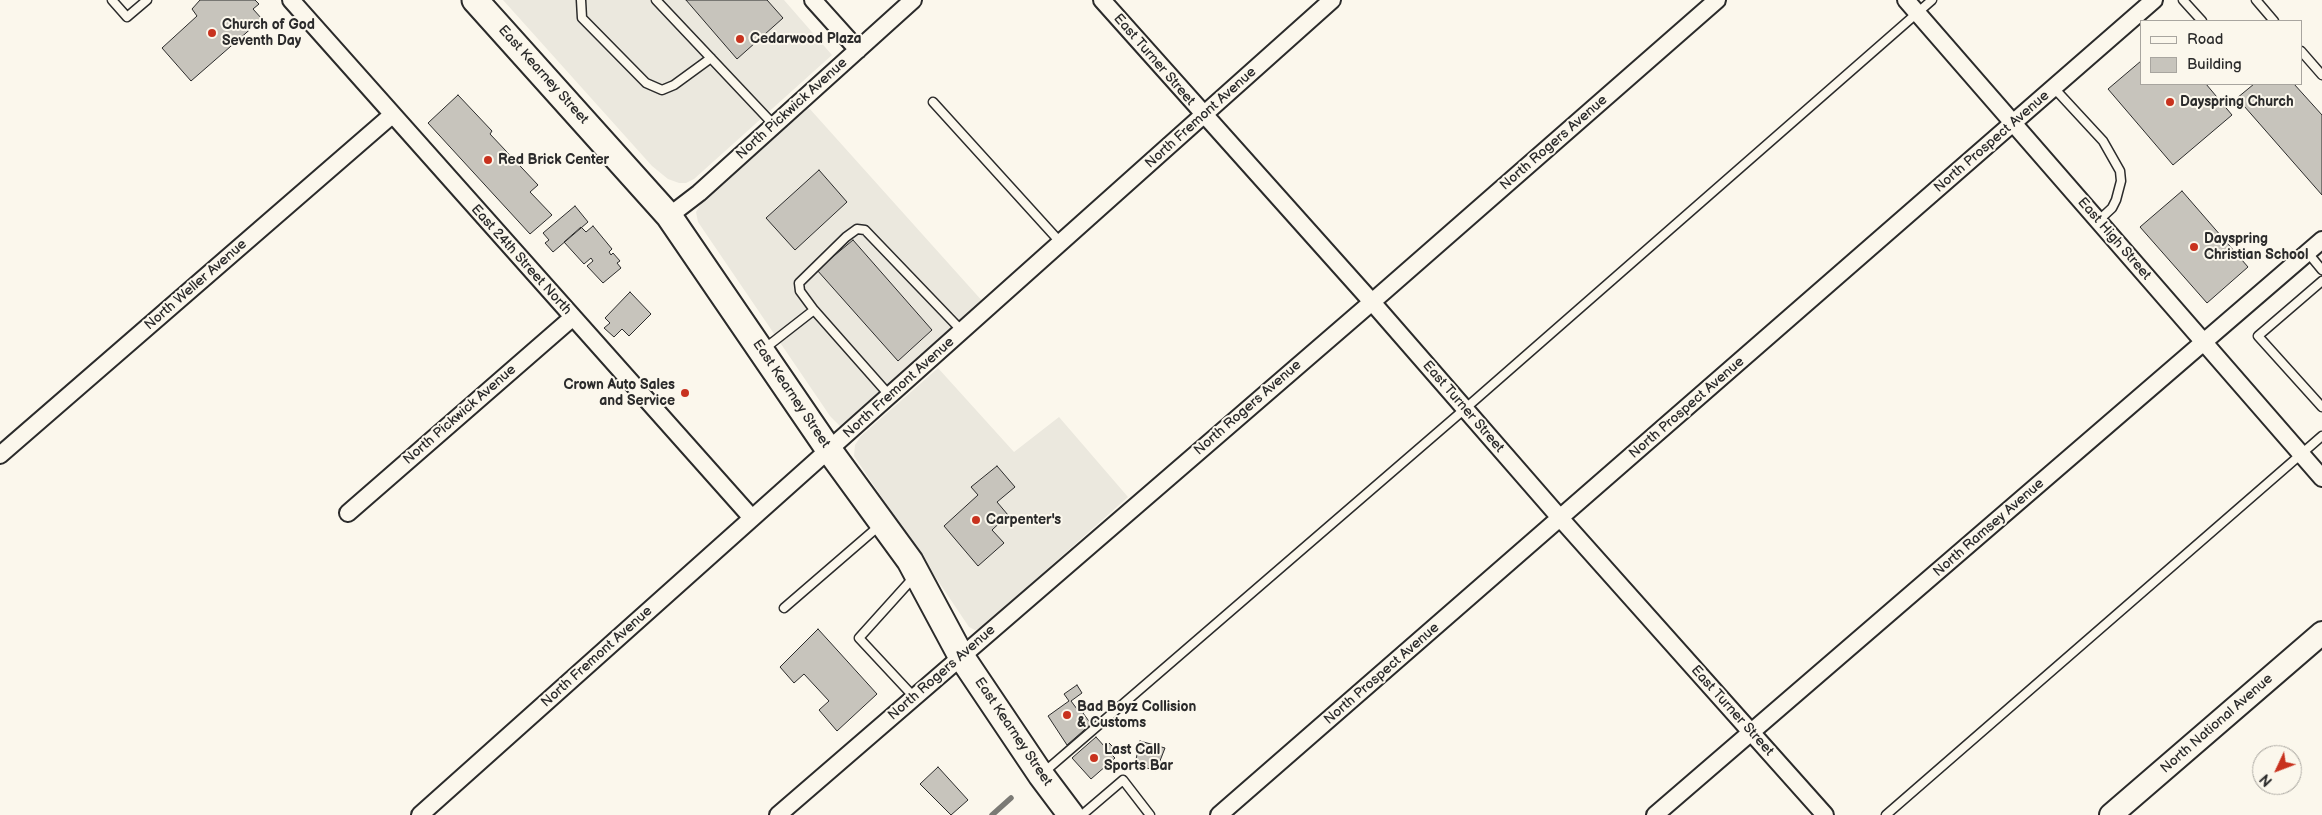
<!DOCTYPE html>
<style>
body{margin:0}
#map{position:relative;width:2322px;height:815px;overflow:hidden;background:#fbf7ec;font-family:"Balsamiq Sans",sans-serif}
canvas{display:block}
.legend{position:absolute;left:2140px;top:20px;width:162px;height:65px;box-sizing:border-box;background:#fbf7ec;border:1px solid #a8a59f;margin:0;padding:6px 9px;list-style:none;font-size:15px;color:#2b2b2b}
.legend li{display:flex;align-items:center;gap:10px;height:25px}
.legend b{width:25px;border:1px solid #a8a59f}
.north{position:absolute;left:2252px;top:745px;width:50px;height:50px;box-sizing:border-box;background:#fbf7ec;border:1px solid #a8a59f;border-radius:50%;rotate:227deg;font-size:14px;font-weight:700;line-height:20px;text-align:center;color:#2b2b2b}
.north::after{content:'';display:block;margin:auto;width:18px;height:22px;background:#c8321e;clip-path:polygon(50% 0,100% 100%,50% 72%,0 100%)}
</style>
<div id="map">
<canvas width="2322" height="815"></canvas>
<ul class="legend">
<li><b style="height:6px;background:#fbf7ec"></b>Road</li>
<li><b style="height:14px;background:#c7c4bc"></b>Building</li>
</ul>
<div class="north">N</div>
</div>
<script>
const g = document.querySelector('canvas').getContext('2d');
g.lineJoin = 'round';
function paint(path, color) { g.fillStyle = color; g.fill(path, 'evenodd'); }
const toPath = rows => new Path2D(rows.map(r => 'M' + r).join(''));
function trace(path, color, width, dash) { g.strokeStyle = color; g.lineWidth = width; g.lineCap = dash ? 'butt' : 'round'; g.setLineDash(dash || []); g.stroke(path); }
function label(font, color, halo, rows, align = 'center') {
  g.font = font + ' "Balsamiq Sans",sans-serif'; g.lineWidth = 4; g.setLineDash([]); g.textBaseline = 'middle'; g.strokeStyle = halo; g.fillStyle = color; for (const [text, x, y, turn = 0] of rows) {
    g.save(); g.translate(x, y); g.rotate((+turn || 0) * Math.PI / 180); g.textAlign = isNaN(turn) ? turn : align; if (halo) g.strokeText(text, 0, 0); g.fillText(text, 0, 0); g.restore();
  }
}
paint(toPath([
 [503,0,784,0,832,55,694,179,686,183,679,183,668,179,652,166],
 [809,108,984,303,842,428,830,416,698,222,696,212,707,194],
 [938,368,1014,452,1059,417,1128,497,981,628,975,630,969,627,854,456,855,445,861,436]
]), '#ebe8de');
trace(toPath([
 [992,815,1011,798]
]), '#7b7a75', 5.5);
const building = toPath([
 [200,0,255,0,259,4,253,9,262,19,191,81,162,48,197,16,192,9,200,0],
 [686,0,767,0,783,18,737,59,686,0],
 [2141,61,2141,84,2206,84,2232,115,2173,165,2108,89,2141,61],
 [2254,84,2294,84,2322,115,2322,195,2237,98,2254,84],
 [458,95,492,131,490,134,538,185,530,192,552,215,530,234,428,123,458,95],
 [819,170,847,202,795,250,766,218,819,170],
 [2182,191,2248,267,2207,303,2140,227,2182,191],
 [575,206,588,222,553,252,545,243,549,240,543,233,575,206],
 [593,226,612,249,609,252,611,255,613,253,620,261,617,263,621,268,603,283,587,266,593,261,591,258,584,264,564,242,581,227,586,232,593,226],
 [853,240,932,330,898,361,817,270,853,240],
 [630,292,651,314,629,336,622,329,614,337,604,328,610,323,605,318,630,292],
 [997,466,1015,487,997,502,1008,515,992,530,1004,543,978,566,944,526,978,495,971,487,997,466],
 [818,629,877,694,837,731,819,710,829,701,804,674,794,683,780,667,818,629],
 [1077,685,1082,693,1071,701,1077,709,1083,704,1088,709,1083,713,1091,724,1067,745,1048,716,1069,701,1064,694,1077,685],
 [1096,737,1105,747,1109,743,1117,751,1112,755,1115,758,1091,779,1072,758,1096,737],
 [1140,741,1165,748,1156,771,1135,764,1140,741],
 [938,767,968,800,951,815,920,784,938,767]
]);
paint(building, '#c7c4bc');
trace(building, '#2b2b2b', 1);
const service = toPath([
 [112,0,127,17,147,0],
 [581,0,582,18,646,83,662,90,674,85,711,58],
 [656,0,774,125],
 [2183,0,2202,21],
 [2256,0,2274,21],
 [2301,51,2322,75],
 [2054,88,2103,141,2120,171,2121,181,2116,200,2112,208,2098,221],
 [933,102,1061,243],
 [2308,253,2322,270],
 [2322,281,2258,336,2322,407],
 [814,310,890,396],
 [764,349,814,310,800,291,799,283,846,237,857,229,865,230,962,331],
 [784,608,879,526],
 [914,697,859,638,914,577],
 [1043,773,1459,414,1932,0],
 [1082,815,1123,780,1150,815],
 [1886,815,2322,436]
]);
const minor = toPath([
 [291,0,752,518],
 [813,0,858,50],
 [1102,0,1372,302,1561,519,1825,815],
 [1906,0,2322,478],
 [669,216,699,193,913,0],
 [0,455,392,115],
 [348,513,572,318],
 [420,815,1332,0],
 [778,815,1372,302,1717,0],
 [1219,815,2154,0],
 [1655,815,2322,240]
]);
const secondary = toPath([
 [2111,815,2322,633]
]);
const primary = toPath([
 [475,0,669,216,829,450,910,561,961,656,1041,775,1071,815]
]);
trace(service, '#2b2b2b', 11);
trace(minor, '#2b2b2b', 20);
trace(secondary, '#2b2b2b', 26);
trace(primary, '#2b2b2b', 29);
trace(service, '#fbf7ec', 8);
trace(minor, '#fbf7ec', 16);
trace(secondary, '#fbf7ec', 22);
trace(primary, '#fbf7ec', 25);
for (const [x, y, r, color] of [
 [212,33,5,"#c8321e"],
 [740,39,5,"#c8321e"],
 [2170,102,5,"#c8321e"],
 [488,160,5,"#c8321e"],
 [2194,247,5,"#c8321e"],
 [685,393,5,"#c8321e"],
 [976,520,5,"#c8321e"],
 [1067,715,5,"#c8321e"],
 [1094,758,5,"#c8321e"]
]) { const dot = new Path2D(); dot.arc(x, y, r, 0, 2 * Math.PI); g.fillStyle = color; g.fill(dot); trace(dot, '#fbf7ec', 2); }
label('bold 14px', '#2b2b2b', '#fbf7ec', [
 ["Church of God",222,25],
 ["Seventh Day",222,41],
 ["Cedarwood Plaza",750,39],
 ["Dayspring Church",2180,102],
 ["Red Brick Center",498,160],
 ["Dayspring",2204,239],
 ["Christian School",2204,255],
 ["Crown Auto Sales",675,385,"right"],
 ["and Service",675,401,"right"],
 ["Carpenter's",986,520],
 ["Bad Boyz Collision",1077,707],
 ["& Customs",1077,723],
 ["Last Call",1104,750],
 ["Sports Bar",1104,766]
], 'left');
label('14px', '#2b2b2b', '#fbf7ec', [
 ["East Turner Street",1154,60,49],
 ["East Kearney Street",543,75,48],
 ["North Pickwick Avenue",792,109,-42],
 ["North Fremont Avenue",1201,118,-42],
 ["North Prospect Avenue",1992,142,-41],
 ["North Rogers Avenue",1554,143,-41],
 ["East High Street",2114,239,49],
 ["East 24th Street North",521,260,48],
 ["North Weller Avenue",196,285,-41],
 ["North Fremont Avenue",899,388,-42],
 ["East Kearney Street",791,394,56],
 ["East Turner Street",1463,407,49],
 ["North Rogers Avenue",1248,408,-41],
 ["North Prospect Avenue",1687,408,-41],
 ["North Pickwick Avenue",460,415,-41],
 ["North Ramsey Avenue",1989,528,-41],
 ["North Fremont Avenue",597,657,-42],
 ["North Rogers Avenue",942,673,-41],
 ["North Prospect Avenue",1382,674,-41],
 ["East Turner Street",1732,711,48],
 ["North National Avenue",2217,724,-41],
 ["East Kearney Street",1013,732,56]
]);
</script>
